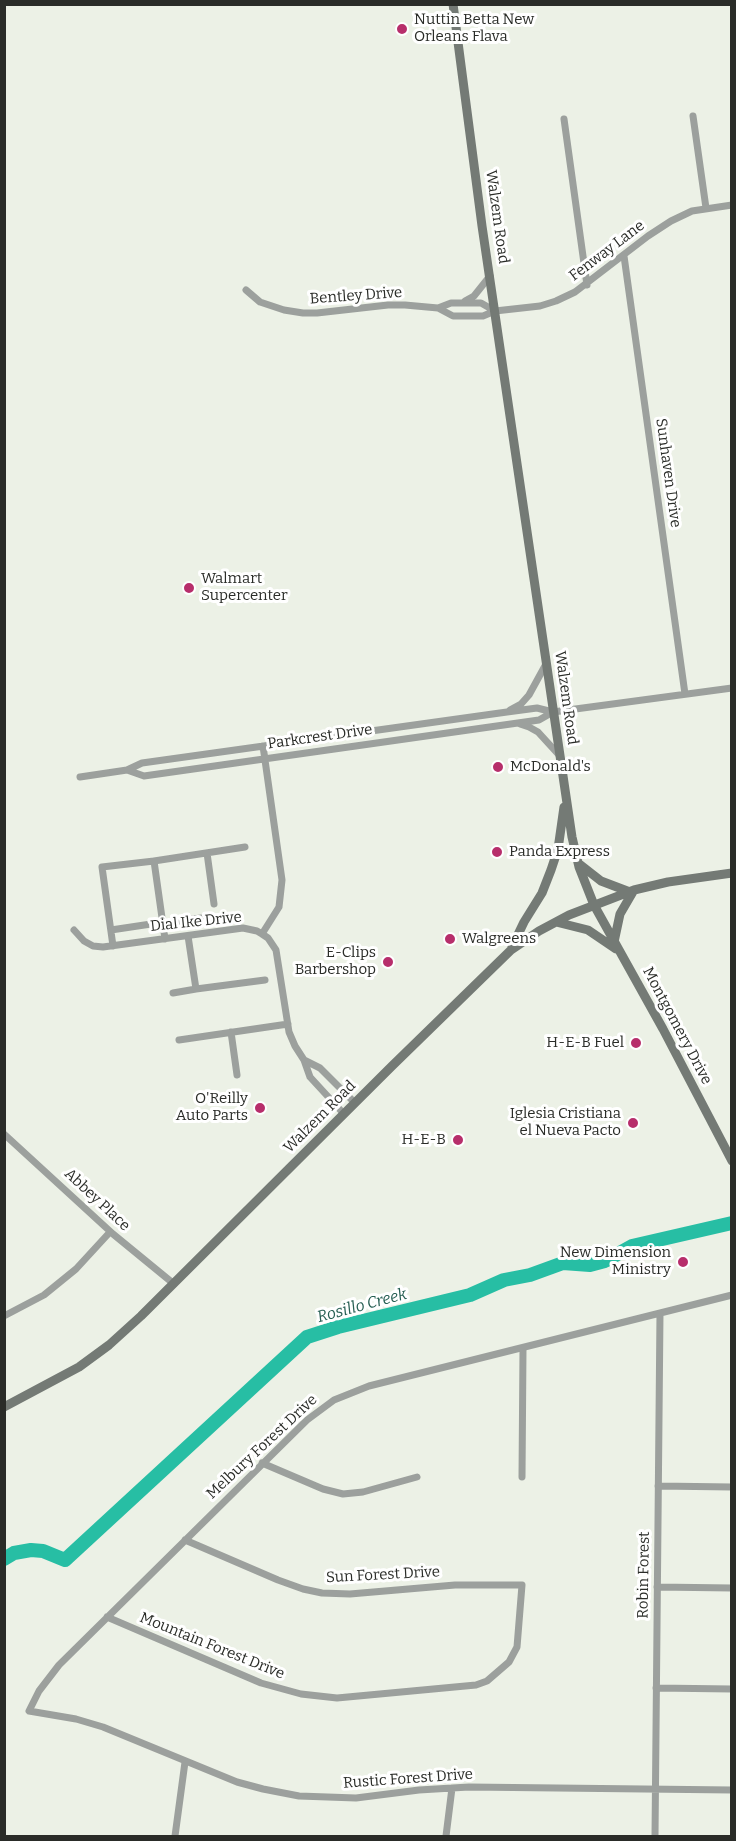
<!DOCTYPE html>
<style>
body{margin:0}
#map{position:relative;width:736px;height:1841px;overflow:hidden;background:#ecf1e6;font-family:Bitter,serif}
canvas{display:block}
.frame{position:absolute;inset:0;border:6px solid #2a2c28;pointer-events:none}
</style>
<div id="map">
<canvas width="736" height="1841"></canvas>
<div class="frame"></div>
</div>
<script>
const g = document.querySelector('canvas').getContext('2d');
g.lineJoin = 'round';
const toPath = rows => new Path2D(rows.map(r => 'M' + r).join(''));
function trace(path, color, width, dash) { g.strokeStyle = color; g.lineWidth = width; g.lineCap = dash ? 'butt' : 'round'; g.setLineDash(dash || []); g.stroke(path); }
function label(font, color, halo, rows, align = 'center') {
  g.font = font + ' Bitter,serif'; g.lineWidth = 6; g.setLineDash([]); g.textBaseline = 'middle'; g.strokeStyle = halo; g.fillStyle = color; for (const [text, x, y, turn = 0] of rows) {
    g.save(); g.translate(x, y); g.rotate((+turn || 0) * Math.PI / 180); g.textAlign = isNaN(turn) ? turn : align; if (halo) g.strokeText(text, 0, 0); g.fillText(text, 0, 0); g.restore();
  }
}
trace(toPath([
 [4,1559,14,1553,31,1550,43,1551,65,1560,307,1337,338,1327,470,1295,504,1280,530,1275,563,1263,590,1265,605,1261,632,1246,732,1223]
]), '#27bea4', 14);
trace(toPath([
 [693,116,706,208],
 [564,119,587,285],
 [624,256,685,694],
 [246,290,260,302,284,310,303,313,317,313,388,305,405,305,438,308,453,316,483,316,495,311,540,306,556,301,575,292,648,236,671,221,692,211,732,205],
 [465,301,474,296,490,276],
 [438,308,451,303,481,303,495,311],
 [510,710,521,704,529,695,546,664],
 [520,724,529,727,538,732,559,755],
 [127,770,144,776,539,720,553,712,732,688],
 [80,777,127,770,142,763,507,712,537,708,553,712],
 [207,853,214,904],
 [163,923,201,918],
 [74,930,84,941,93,946,103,947,243,928,257,931,262,934,268,938,276,950,289,1032,295,1046,304,1060,310,1077,344,1114],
 [111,930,151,924],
 [262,934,279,907,282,880,263,746],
 [188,936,196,989,265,980],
 [165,939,154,861,245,847],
 [113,946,102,867,154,861],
 [173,993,196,989],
 [231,1032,237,1075],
 [179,1040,288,1024],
 [304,1060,320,1068,355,1103],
 [4,1134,113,1234,174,1284],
 [732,1295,369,1386,334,1400,307,1420,59,1665,39,1691,29,1711,76,1719,103,1727,237,1782,263,1789,299,1796,356,1798,419,1790,469,1787,732,1790],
 [4,1316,44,1295,76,1269,110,1232],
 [262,1463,323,1489,343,1494,363,1492,417,1477],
 [522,1477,523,1349],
 [658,1486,732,1487],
 [657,1587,732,1588],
 [107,1617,261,1683,301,1694,337,1698,476,1685,487,1681,509,1662,517,1647,522,1585,455,1585,350,1594,322,1593,303,1589,278,1580,185,1540],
 [656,1688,732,1689],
 [175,1836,185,1762],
 [446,1836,452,1788],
 [655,1836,660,1313]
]), '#9ca09d', 7);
trace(toPath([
 [453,4,482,226,572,837,579,867,594,905,663,1029,732,1161],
 [578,863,601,881,630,892],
 [556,922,588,930,616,949],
 [614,942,620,914,634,890],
 [512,947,524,922,542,893,551,870,558,849,564,807],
 [4,1407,79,1367,109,1345,141,1316,392,1066,511,950,539,931,569,915,634,890,668,882,732,873]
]), '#747a75', 9);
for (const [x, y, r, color] of [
 [402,29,6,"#b72e6b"],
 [189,588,6,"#b72e6b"],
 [498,767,6,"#b72e6b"],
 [497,852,6,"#b72e6b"],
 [450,939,6,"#b72e6b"],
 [388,962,6,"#b72e6b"],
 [636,1043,6,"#b72e6b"],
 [260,1108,6,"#b72e6b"],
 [633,1123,6,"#b72e6b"],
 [458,1140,6,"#b72e6b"],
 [683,1262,6,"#b72e6b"]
]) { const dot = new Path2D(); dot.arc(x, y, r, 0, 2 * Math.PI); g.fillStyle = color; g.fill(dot); trace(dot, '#fff', 2); }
label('15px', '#2a2c28', '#fff', [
 ["Nuttin Betta New",414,20,"left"],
 ["Orleans Flava",414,37,"left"],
 ["Walmart",201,579,"left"],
 ["Supercenter",201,596,"left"],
 ["McDonald's",510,767,"left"],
 ["Panda Express",509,852,"left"],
 ["Walgreens",462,939,"left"],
 ["E-Clips",376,953],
 ["Barbershop",376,970],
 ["H-E-B Fuel",624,1043],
 ["O'Reilly",248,1099],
 ["Auto Parts",248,1116],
 ["Iglesia Cristiana",621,1114],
 ["el Nueva Pacto",621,1131],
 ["H-E-B",446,1140],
 ["New Dimension",671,1253],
 ["Ministry",671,1270]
], 'right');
label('15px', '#2a2c28', '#fff', [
 ["Walzem Road",497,217,82],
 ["Fenway Lane",607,251,-37],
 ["Bentley Drive",356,296,-4],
 ["Sunhaven Drive",668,473,82],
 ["Walzem Road",566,698,82],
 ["Parkcrest Drive",320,737,-8],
 ["Dial Ike Drive",196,922,-6],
 ["Montgomery Drive",677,1026,62],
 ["Walzem Road",320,1117,-45],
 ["Abbey Place",97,1200,43],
 ["Melbury Forest Drive",262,1447,-43],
 ["Sun Forest Drive",383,1575,-3],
 ["Robin Forest",644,1575,-89],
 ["Mountain Forest Drive",212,1646,22],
 ["Rustic Forest Drive",408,1779,-4]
]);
label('italic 16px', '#275f53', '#fff', [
 ["Rosillo Creek",362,1306,-15]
]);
</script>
